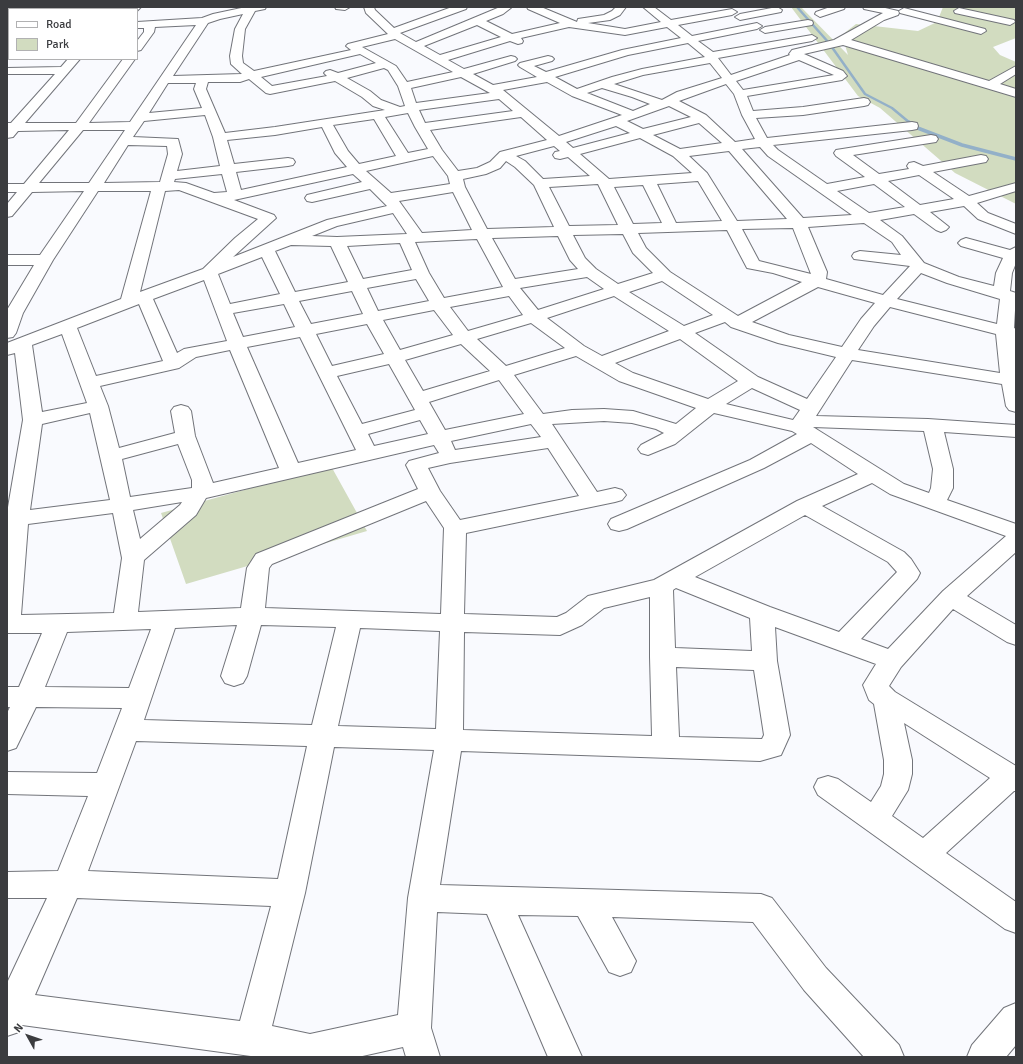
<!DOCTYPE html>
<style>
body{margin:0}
#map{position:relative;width:1023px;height:1064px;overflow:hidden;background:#f9fafe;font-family:Signika,sans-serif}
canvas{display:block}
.frame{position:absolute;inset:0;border:8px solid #3b3c3f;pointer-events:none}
.legend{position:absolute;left:8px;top:8px;width:130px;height:52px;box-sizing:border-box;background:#fff;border:1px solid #b1b1b2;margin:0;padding:5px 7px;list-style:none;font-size:12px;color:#3b3c3f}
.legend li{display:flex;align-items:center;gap:8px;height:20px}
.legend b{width:20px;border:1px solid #b1b1b2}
.north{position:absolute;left:8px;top:1016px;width:40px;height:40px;-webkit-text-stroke:3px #fff;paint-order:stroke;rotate:310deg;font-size:11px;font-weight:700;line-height:16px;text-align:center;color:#3b3c3f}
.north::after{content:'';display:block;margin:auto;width:14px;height:18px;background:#3b3c3f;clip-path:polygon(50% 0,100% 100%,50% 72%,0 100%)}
</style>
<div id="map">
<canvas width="1023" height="1064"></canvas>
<div class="frame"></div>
<ul class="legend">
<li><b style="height:5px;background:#fff"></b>Road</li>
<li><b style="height:11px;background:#d2dcc0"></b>Park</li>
</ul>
<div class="north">N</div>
</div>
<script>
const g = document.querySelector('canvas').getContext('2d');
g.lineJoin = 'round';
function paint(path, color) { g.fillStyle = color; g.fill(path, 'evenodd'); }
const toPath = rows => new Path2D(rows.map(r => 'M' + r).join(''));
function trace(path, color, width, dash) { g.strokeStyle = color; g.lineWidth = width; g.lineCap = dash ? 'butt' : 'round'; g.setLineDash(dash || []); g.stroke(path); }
paint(toPath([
 [791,7,801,7,848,55,842,35,856,24,918,31,937,22,943,7,1016,7,1016,38,993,47,1000,55,1016,62,1016,204,955,173,880,108,858,96],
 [331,466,367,531,186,584,161,513]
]), '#d2dcc0');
trace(toPath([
 [797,7,829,43,865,94,892,108,910,123]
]), '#93b0c8', 2.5);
trace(toPath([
 [909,122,915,127,962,145,1016,159]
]), '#93b0c8', 3.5);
const minor = toPath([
 [67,7,82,7,83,8,66,9,67,7],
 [129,7,141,7,137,11,137,9,128,9,129,7],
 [246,7,266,7,265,9,255,11,245,29,242,56,243,63,254,71,351,50,346,46,348,44,388,34,366,13,364,7,374,7,375,10,394,28,452,7,467,7,466,9,400,33,416,42,500,7,512,7,503,14,486,21,512,34,560,23,528,9,527,7,541,7,577,22,578,19,604,15,612,11,616,7,626,7,620,15,610,20,588,23,625,29,661,22,643,7,654,7,671,20,732,9,737,12,732,15,678,25,692,36,757,23,762,26,757,29,698,41,713,52,812,35,817,38,812,41,718,58,731,75,790,55,789,54,792,50,834,40,883,13,864,9,863,7,881,7,898,11,899,13,898,15,884,20,851,40,989,81,1016,66,1016,74,1000,84,1016,89,1016,97,843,45,804,54,843,71,847,76,842,80,747,96,753,111,803,107,864,98,868,99,870,102,868,105,864,106,803,115,756,118,767,138,912,122,917,123,918,126,917,129,912,130,773,145,778,150,827,184,865,177,836,156,834,153,836,150,931,135,936,136,938,139,936,142,853,155,879,174,909,169,907,166,909,163,914,162,923,166,981,155,986,156,988,159,986,162,933,172,969,196,1016,183,1016,191,977,203,988,213,1016,224,1016,234,978,219,964,206,930,212,949,227,946,230,941,232,936,230,914,214,880,220,902,236,924,263,959,277,994,286,996,273,1003,258,961,246,958,243,961,240,966,238,1010,250,1016,247,1016,263,1012,273,1010,291,1016,293,1014,328,1016,329,1016,339,1015,339,1016,352,1016,412,1009,410,1006,406,1002,384,852,360,816,416,928,419,1016,425,1016,437,944,432,953,469,953,488,947,500,1016,524,1016,552,967,596,1016,625,1016,645,1007,642,953,609,901,667,889,686,895,692,1016,766,1016,791,1014,791,946,853,1016,902,1016,933,1005,929,818,795,814,787,818,779,828,776,838,779,871,802,881,786,884,774,884,760,874,704,869,700,863,685,876,664,775,627,777,661,790,735,781,755,760,761,461,751,440,885,761,894,772,898,826,968,899,1045,904,1057,864,1057,804,990,753,922,612,917,636,961,631,972,620,976,609,972,578,916,518,915,582,1057,548,1057,487,914,437,912,431,1028,440,1057,406,1057,403,1047,358,1057,258,1057,22,1025,19,1032,7,1036,7,983,47,898,7,898,7,872,58,871,88,796,7,794,7,772,97,773,122,708,36,707,16,748,7,751,7,713,10,707,7,707,7,687,19,687,42,633,7,633,7,513,23,420,15,353,7,355,7,343,121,299,151,191,98,191,53,260,23,313,16,333,13,337,7,338,7,310,34,265,7,265,7,255,40,255,84,191,32,192,12,216,7,217,7,204,17,192,7,192,7,184,24,184,69,130,18,131,13,137,7,138,7,123,11,123,55,74,7,74,7,68,61,67,68,59,80,59,25,123,76,123,123,59,135,59,89,123,130,122,196,25,155,27,154,32,141,50,137,51,137,41,144,32,144,28,137,28,137,22,202,18,213,14,246,7],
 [243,14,235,29,230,56,231,64,242,74,173,76,208,23,220,19,243,14],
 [477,25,501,37,440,55,424,46,477,25],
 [569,27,625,35,667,27,681,38,622,50,546,72,534,66,552,61,554,59,552,57,548,56,520,63,518,65,520,67,537,77,493,85,473,74,515,61,517,59,515,57,511,56,464,69,448,60,510,41,518,44,522,43,523,41,521,38,569,27],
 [395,39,453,72,407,82,396,66,362,47,395,39],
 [688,43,705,57,642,69,612,77,577,89,555,77,628,55,688,43],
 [360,54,376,63,338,73,330,70,326,71,324,73,327,76,272,86,261,77,360,54],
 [799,60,834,75,743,90,736,81,799,60],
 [710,63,722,78,677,92,662,100,614,84,643,75,710,63],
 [384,68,388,70,398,86,405,106,400,107,381,100,370,91,347,78,384,68],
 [461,77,490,93,416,103,411,88,461,77],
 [249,79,266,93,270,94,335,81,362,97,373,106,385,110,275,127,225,133,206,89,208,82,240,82,249,79],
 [547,82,572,96,622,115,559,136,503,90,547,82],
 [168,83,196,83,194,89,202,108,149,113,168,83],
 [726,84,734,94,742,115,755,139,735,142,706,115,679,101,726,84],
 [602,88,632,97,650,104,633,111,587,93,602,88],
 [499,99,513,111,425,123,419,110,499,99],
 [669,106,691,117,643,129,627,121,669,106],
 [408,113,415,127,428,149,408,153,385,117,408,113],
 [205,115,213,137,220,166,177,171,182,154,178,139,133,137,144,121,205,115],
 [521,117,547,140,500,152,490,162,477,168,458,171,442,150,430,130,521,117],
 [374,119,396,156,359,164,348,151,333,125,374,119],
 [699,123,722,143,680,149,653,135,699,123],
 [616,126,630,133,573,148,566,142,616,126],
 [322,127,335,153,347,167,241,190,236,172,288,166,293,165,295,162,293,159,288,158,234,164,227,140,275,135,322,127],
 [83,130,125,130,89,183,39,183,83,130],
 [640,138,673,156,692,173,609,179,580,154,640,138],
 [128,145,167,146,168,154,160,182,104,183,128,145],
 [554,146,560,151,555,152,553,155,555,158,560,159,568,157,590,176,543,179,525,161,516,156,554,146],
 [760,147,768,156,852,215,803,218,742,149,760,147],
 [729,151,787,219,737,221,707,173,689,156,729,151],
 [433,156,448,176,450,184,391,193,366,171,433,156],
 [506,161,515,167,534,185,554,227,487,229,465,187,463,179,486,174,500,168,506,161],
 [222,174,227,192,214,193,186,183,174,182,175,179,222,174],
 [353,174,362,182,307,195,305,198,307,201,312,202,370,189,387,206,327,220,233,257,276,218,274,215,234,200,353,174],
 [919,175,954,199,920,205,888,181,919,175],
 [698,181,722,221,676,223,657,184,698,181],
 [598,184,618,225,569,226,549,187,598,184],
 [874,184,905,207,869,213,837,191,874,184],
 [643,185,662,223,633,224,614,187,643,185],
 [179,190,258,219,235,238,203,269,140,292,165,191,179,190],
 [453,192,472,230,422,233,399,201,453,192],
 [393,213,407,234,337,237,312,236,337,226,393,213],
 [864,223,892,242,901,255,860,251,854,253,852,256,854,259,910,266,883,295,826,279,827,272,808,227,864,223],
 [793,228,811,274,759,261,742,229,793,228],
 [727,230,747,268,773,273,802,282,738,316,670,272,646,248,638,233,727,230],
 [623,234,633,253,653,273,618,284,596,269,585,258,573,235,623,234],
 [558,236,570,260,578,269,515,279,492,238,558,236],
 [477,239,503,287,444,298,429,273,415,242,477,239],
 [400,243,412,270,363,279,347,246,400,243],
 [291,245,331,246,348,282,295,292,275,251,291,245],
 [262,257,280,294,230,304,218,274,262,257],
 [921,273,947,283,1000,299,997,324,897,299,921,273],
 [587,277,604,289,538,310,520,288,587,277],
 [416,279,429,301,378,311,367,288,416,279],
 [204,280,227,341,184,349,177,353,153,299,204,280],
 [662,281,713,315,684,326,629,292,662,281],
 [818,287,875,303,861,319,842,347,789,335,752,322,818,287],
 [352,291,363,314,311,324,299,301,352,291],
 [509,296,523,315,468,331,450,307,509,296],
 [614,296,669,331,602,356,584,346,547,318,614,296],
 [139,304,163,361,96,376,77,328,139,304],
 [284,304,295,327,243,337,233,313,284,304],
 [890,307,996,334,1000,373,858,350,874,326,890,307],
 [434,310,453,335,400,350,383,320,434,310],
 [725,322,731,327,778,343,836,357,807,399,758,377,695,333,725,322],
 [531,323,565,348,506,366,477,339,531,323],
 [367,324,384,354,332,366,316,334,367,324],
 [62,334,87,403,42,412,32,345,62,334],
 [300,337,356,450,298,463,247,347,300,337],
 [680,339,738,381,708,399,633,373,615,363,680,339],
 [461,344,490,371,423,391,405,360,461,344],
 [230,350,279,468,213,483,195,436,191,411,188,407,181,405,174,407,171,411,175,433,119,448,108,406,100,386,179,368,196,357,230,350],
 [576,356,619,381,696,408,676,424,633,411,604,409,572,410,543,414,514,375,576,356],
 [389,364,415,410,362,424,337,376,389,364],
 [499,380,524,414,445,430,429,402,499,380],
 [752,388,800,410,793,420,726,404,752,388],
 [90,413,110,500,30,510,42,424,90,413],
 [714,413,792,431,797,434,750,460,611,519,608,524,611,529,619,531,627,529,764,468,811,443,858,474,797,501,654,580,588,596,566,613,557,617,464,614,466,533,615,502,622,500,626,495,622,490,615,488,597,492,552,424,604,421,632,423,656,429,664,433,641,445,638,449,641,453,648,455,675,444,714,413],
 [420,420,428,434,374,446,368,434,420,420],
 [531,424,541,437,455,450,451,441,531,424],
 [813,427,924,431,933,469,931,488,929,493,904,484,813,427],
 [178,444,192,480,192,488,130,497,122,459,178,444],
 [434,445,439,453,409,461,406,465,418,489,256,554,247,568,241,608,138,612,144,560,196,515,206,498,434,445],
 [548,448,579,496,460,520,440,491,428,468,450,463,548,448],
 [872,483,890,494,1006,536,943,591,888,649,861,639,917,579,920,573,911,559,904,552,822,506,872,483],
 [426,501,444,528,441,614,265,608,269,568,272,564,426,501],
 [182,502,180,505,140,539,133,510,182,502],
 [113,513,122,558,114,613,21,615,28,524,113,513],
 [805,515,888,562,897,572,839,632,770,607,695,577,805,515],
 [676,588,750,618,752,651,675,648,673,590,676,588],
 [650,597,650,657,652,736,463,730,464,632,560,635,582,625,604,608,650,597],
 [237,625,221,676,225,683,234,686,243,683,247,676,261,625,336,627,312,725,144,720,175,628,237,625],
 [360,628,440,631,436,729,338,726,360,628],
 [151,629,129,688,45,687,67,632,151,629],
 [676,667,754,670,764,735,762,739,679,737,676,667],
 [904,723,990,778,923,838,892,816,908,790,912,774,912,760,904,723],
 [136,741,307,746,278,879,88,871,136,741],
 [334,747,434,750,408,898,398,1015,310,1034,272,1026,305,893,334,747],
 [77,898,271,906,240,1021,35,995,77,898],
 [335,7,350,7,345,10,336,9,335,7],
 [777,7,782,10,781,12,740,20,735,17,740,14,777,7],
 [830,7,845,7,844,9,820,17,815,14,816,12,830,7],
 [904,8,985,29,986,31,981,34,900,13,899,11,904,8],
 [959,8,1014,20,1015,22,1010,25,955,13,954,11,959,8],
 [7,15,9,15,9,23,7,23,7,15],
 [808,20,812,21,813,23,812,25,765,33,760,30,765,27,808,20],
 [7,43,9,43,9,49,7,49,7,43],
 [1016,1003,1016,1045,1006,1057,967,1057,972,1045,1004,1008,1016,1003]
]);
trace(minor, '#72747a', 2);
paint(minor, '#fff');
</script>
